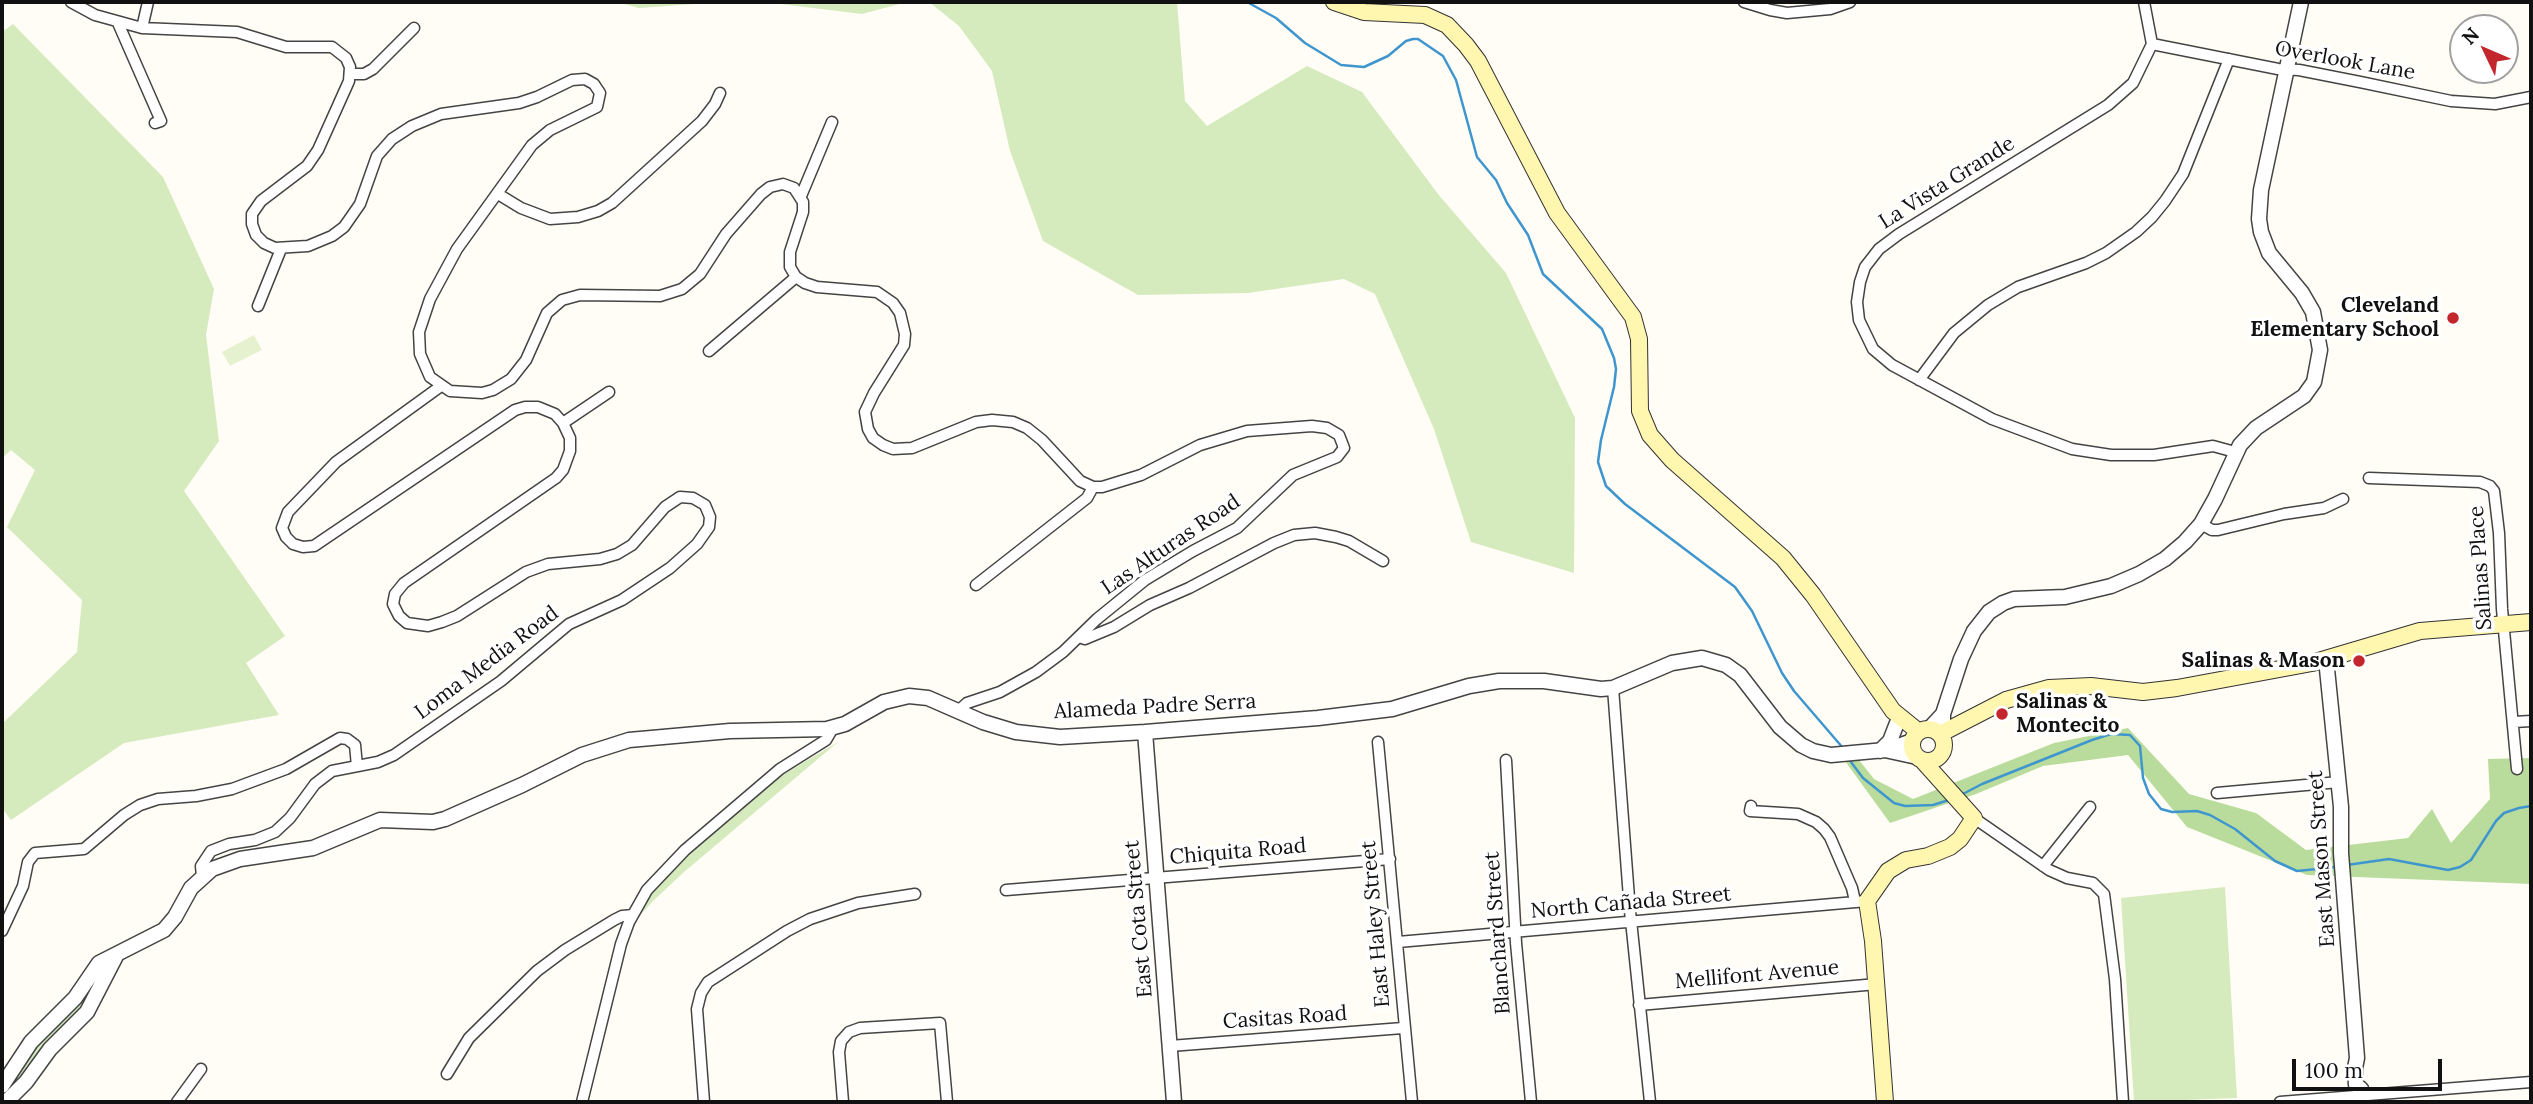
<!DOCTYPE html>
<meta charset="utf-8">
<style>
body{margin:0}
#map{position:relative;width:2533px;height:1104px;overflow:hidden;background:#fffdf5;font-family:Lora,serif}
canvas{display:block}
.frame{position:absolute;inset:0;border:4px solid #111;pointer-events:none}
.north{position:absolute;left:2449px;top:14px;width:70px;height:70px;box-sizing:border-box;background:#fff;border:2px solid #a0a0a0;border-radius:50%;rotate:314deg;font-size:19px;font-weight:700;line-height:28px;text-align:center;color:#111}
.north::after{content:'';display:block;margin:auto;width:24px;height:32px;background:#c4262e;clip-path:polygon(50% 0,100% 100%,50% 72%,0 100%)}
.scale{position:absolute;left:2292px;top:1059px;width:150px;height:32px;box-sizing:border-box;border:4px solid #111;border-top:0;padding-left:9px;font-size:21px;line-height:24px;white-space:nowrap;color:#111;-webkit-text-stroke:5px #fff;paint-order:stroke}
</style>
<div id="map">
<canvas width="2533" height="1104"></canvas>
<div class="frame"></div>
<div class="north">N</div>
<div class="scale">100 m</div>
</div>
<script>
const g = document.querySelector('canvas').getContext('2d');
g.lineJoin = 'round';
function paint(path, color) { g.fillStyle = color; g.fill(path, 'evenodd'); }
const toPath = rows => new Path2D(rows.map(r => 'M' + r).join(''));
function trace(path, color, width, dash) { g.strokeStyle = color; g.lineWidth = width; g.lineCap = dash ? 'butt' : 'round'; g.setLineDash(dash || []); g.stroke(path); }
function label(font, color, halo, rows, align = 'center') {
  g.font = font + ' Lora,serif'; g.lineWidth = 7; g.setLineDash([]); g.textBaseline = 'middle'; g.strokeStyle = halo; g.fillStyle = color; for (const [text, x, y, turn = 0] of rows) {
    g.save(); g.translate(x, y); g.rotate((+turn || 0) * Math.PI / 180); g.textAlign = isNaN(turn) ? turn : align; if (halo) g.strokeText(text, 0, 0); g.fillText(text, 0, 0); g.restore();
  }
}
paint(toPath([
 [617,2,722,2,639,8],
 [764,2,907,2,862,14],
 [929,2,1177,2,1185,101,1207,126,1307,66,1362,92,1438,194,1506,273,1575,418,1574,573,1471,542,1434,429,1375,294,1344,279,1248,293,1138,295,1043,241,1010,151,992,71,959,26],
 [13,24,163,177,214,289,206,335,219,441,184,491,285,636,246,663,279,715,124,743,11,820,2,808,2,724,77,652,82,600,7,527,35,470,11,450,2,458,2,32],
 [838,742,684,872,652,902,636,920,651,895,674,867,781,776],
 [2225,887,2237,1098,2134,1102,2121,898],
 [100,967,93,997,2,1102,2,1091,29,1054,78,1005]
]), '#d5ebbd');
paint(toPath([
 [2128,728,2189,794,2256,813,2306,850,2408,838,2432,809,2451,843,2490,799,2488,759,2531,758,2531,884,2307,875,2187,827,2128,755,2043,766,1976,794,1890,823,1845,761,1859,760,1874,779,1913,799,2054,743]
]), '#b9dc9c');
paint(toPath([
 [254,335,262,350,230,366,222,352]
]), '#e6f2cf');
trace(toPath([
 [1247,2,1276,18,1305,43,1341,65,1364,67,1388,56,1406,41,1413,39,1418,39,1443,56,1456,80,1477,157,1496,180,1507,203,1528,235,1543,274,1602,329,1614,358,1616,369,1614,387,1601,440,1598,462,1606,486,1625,504,1735,587,1752,611,1782,673,1794,691,1843,748],
 [1851,762,1863,778,1894,803,1905,806,1933,805,1949,800],
 [1961,795,1982,784,2092,740,2111,734,2130,735,2140,746,2143,778,2149,794,2161,809,2172,812,2197,811,2210,815,2235,829,2275,861,2297,871,2337,867],
 [2347,865,2389,859,2448,870,2460,867,2471,860,2496,821,2504,813,2519,808,2531,806]
]), '#3f96cf', 2.5);
const minor = toPath([
 [71,2,95,15,142,28,237,32,286,47,332,47,346,58,350,67,349,81,318,150,307,166,261,201,252,214,252,224,256,235,264,243,275,248,308,246,332,236,344,227,360,204,377,156,392,139,412,126,441,114,519,103,537,97,572,80,585,79,594,84,600,93,597,107,550,130,532,145,457,249,430,299,419,332,420,354,430,377,450,391,482,393,493,390,511,379,526,360,547,313,562,300,580,295,660,296,682,289,700,274,726,234,761,194,770,187,783,184,794,188,803,202,803,212,790,252,790,267,796,277,805,283,817,287,877,292,893,303,900,313,905,334,904,345,874,393,865,412,868,429,873,438,883,445,893,449,912,448,976,422,992,420,1013,422,1027,428,1042,440,1080,481,1093,487,1102,487,1141,475,1200,445,1247,431,1312,426,1327,428,1339,435,1344,448,1337,457,1293,475,1237,528,1193,551,1145,580,1097,619,1063,652,1036,672,1000,692,967,703,958,711],
 [1744,2,1770,10,1787,13,1830,9,1850,2],
 [2144,2,2152,44,2133,83,2108,105,1899,234,1879,249,1865,267,1860,282,1857,302,1859,320,1873,349,1892,365,1992,419,2072,449,2111,455,2154,455,2213,446,2235,452],
 [118,23,161,121,155,123],
 [142,28,148,2],
 [2152,44,2278,69,2299,70,2360,82,2451,101,2495,104,2531,97],
 [350,74,364,74,373,69,414,28],
 [498,194,521,208,550,219,578,217,598,211,612,203,702,121,715,104,720,93],
 [801,196,832,122],
 [258,306,281,249],
 [709,351,796,277],
 [1919,380,1954,333,1988,305,2018,287,2086,263,2106,253,2136,232,2152,217,2165,201,2183,174,2229,59],
 [563,423,609,392],
 [2369,478,2480,482,2490,486,2494,491,2499,533,2502,609,2517,769],
 [2201,524,2212,530,2218,530,2284,514,2324,508,2343,499],
 [976,585,1087,498,1093,487],
 [1079,637,1085,639,1114,627,1150,605,1189,588,1274,543,1294,535,1315,533,1336,537,1349,541,1383,561],
 [1613,688,1630,911,1650,1102],
 [2514,722,2531,721],
 [1378,742,1412,1102],
 [1506,760,1516,943,1531,1102],
 [2217,793,2339,782],
 [1751,806,1750,811,1798,814,1816,822,1824,829,1830,837,1852,888,1855,901],
 [1974,818,2049,870,2067,878,2093,883,2104,894,2115,979,2123,1102],
 [2043,866,2090,807],
 [202,877,201,866,211,851,229,844,255,840,275,832,290,818,315,784,332,771,378,762,394,755,501,681,569,624,622,600,670,568,697,544,709,527,710,517,705,505,693,498,680,497,665,507,632,545,617,554,600,559,548,564,526,572,457,616,442,622,428,626,407,623,399,616,393,604,395,594,404,583,556,478,563,470,570,451,570,438,563,423,555,414,538,407,525,407,515,410,314,546,303,547,293,544,286,537,282,528,288,512,336,462,441,386],
 [1006,890,1390,859],
 [2,931,23,886,28,862,35,853,84,849,124,815,140,805,158,799,196,796,232,789,286,769,340,738,347,739,355,745,357,766],
 [1398,942,1867,901],
 [1639,1005,1877,984],
 [1170,1046,1403,1028],
 [447,1074,469,1038,537,971,565,950,614,920,622,916,633,915],
 [177,1102,201,1069],
 [582,1102,621,944,629,922,647,890,685,850,780,769,826,740,833,728],
 [704,1102,697,1009,701,993,708,982,787,931,810,919,858,903,915,894],
 [843,1102,839,1052,841,1041,849,1032,860,1028,940,1023,947,1102],
 [2280,1102,2531,1082]
]);
const tertiary = toPath([
 [2326,659,2341,807,2341,853,2357,1058,2355,1068,2356,1085,2361,1089],
 [1929,729,1943,714],
 [1145,732,1174,1102],
 [1939,734,1943,722,1943,714,1961,659,1974,631,1989,612,2003,603,2014,599,2065,597,2111,586,2139,574,2165,559,2185,542,2201,524,2215,499,2240,445,2256,428,2304,396,2314,382,2320,350,2313,312,2302,293,2269,253,2261,232,2259,219,2261,190,2301,2],
 [1887,750,1912,741],
 [1880,751,1890,741,1897,723],
 [2,1086,31,1042,75,998,99,963,164,930,175,917,191,888,212,869,240,859,313,848,380,820,433,822,445,819,522,785,582,755,629,740,730,731,827,729,845,724,884,702,909,696,928,698,983,722,1016,732,1060,737,1145,732,1318,718,1392,709,1469,686,1499,681,1544,681,1601,689,1613,688,1672,663,1702,658,1726,665,1740,675,1780,727,1801,745,1813,751,1831,755,1885,750,1917,757],
 [6,1102,26,1082,50,1049,87,1012,117,954]
]);
const secondary = toPath([
 [1334,2,1364,12,1425,15,1447,25,1466,45,1478,61,1557,213,1633,317,1639,339,1640,411,1650,435,1672,460,1783,558,1813,595,1893,711,1919,732],
 '1912 745a16 16 0 1 1 32 0a16 16 0 1 1-32 0Z',
 [1940,734,2006,700,2049,688,2091,686,2143,692,2177,688,2312,663,2420,631,2531,622],
 [1885,1102,1873,941,1867,901,1888,871,1906,860,1928,856,1950,847,1960,839,1974,818,1922,760]
]);
trace(minor, '#444', 13);
trace(tertiary, '#444', 17);
trace(secondary, '#333', 18);
trace(minor, '#fff', 10);
trace(tertiary, '#fff', 14);
trace(secondary, '#fff6b0', 16);
for (const [x, y, r, color] of [
 [2453,318,7,"#c4262e"],
 [2359,661,7,"#c4262e"],
 [2002,714,7,"#c4262e"]
]) { const dot = new Path2D(); dot.arc(x, y, r, 0, 2 * Math.PI); g.fillStyle = color; g.fill(dot); trace(dot, '#fff', 2.5); }
label('21px', '#111', '#fff', [
 ["Overlook Lane",2345,61,10],
 ["La Vista Grande",1947,183,-32],
 ["Las Alturas Road",1171,545,-34],
 ["Salinas Place",2481,568,-94],
 ["Loma Media Road",487,663,-37],
 ["Alameda Padre Serra",1155,707,-3],
 ["Chiquita Road",1238,852,-5],
 ["East Mason Street",2322,859,-94],
 ["North Cañada Street",1631,903,-5],
 ["East Cota Street",1139,919,-95],
 ["East Haley Street",1376,924,-95],
 ["Blanchard Street",1498,933,-94],
 ["Mellifont Avenue",1757,975,-5],
 ["Casitas Road",1285,1018,-4]
]);
label('bold 21px', '#111', '#fff', [
 ["Cleveland",2439,306],
 ["Elementary School",2439,330],
 ["Salinas & Mason",2345,661],
 ["Salinas &",2016,702,"left"],
 ["Montecito",2016,726,"left"]
], 'right');
</script>
